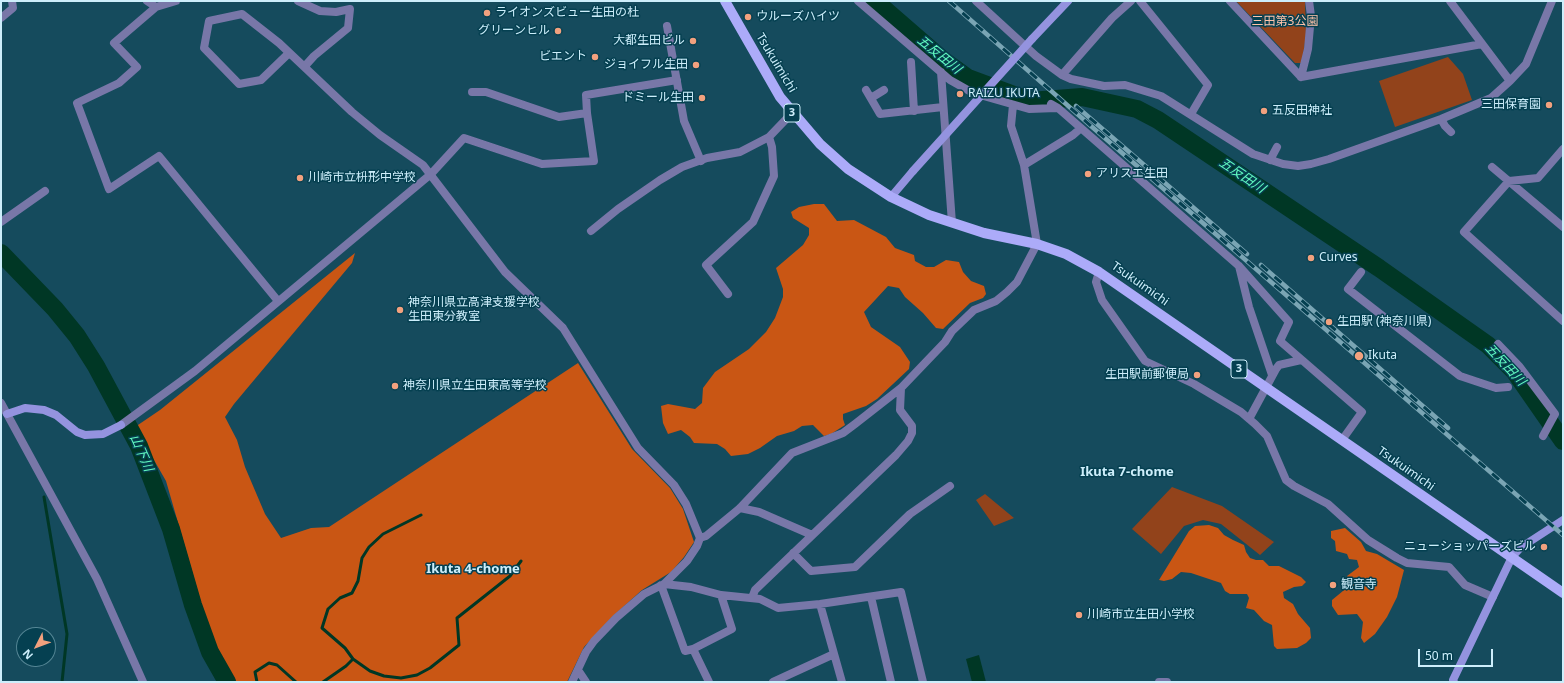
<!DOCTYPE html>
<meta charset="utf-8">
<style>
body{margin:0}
#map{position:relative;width:1564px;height:683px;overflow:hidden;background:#154b5d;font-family:"Noto Sans",sans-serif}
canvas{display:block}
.frame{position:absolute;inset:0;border:2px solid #cdeefb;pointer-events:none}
.north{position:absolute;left:16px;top:627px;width:40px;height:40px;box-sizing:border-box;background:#054051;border:1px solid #558695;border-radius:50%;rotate:228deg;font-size:11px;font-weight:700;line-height:16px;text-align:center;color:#cdeefb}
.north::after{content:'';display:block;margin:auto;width:14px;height:18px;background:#f2a17e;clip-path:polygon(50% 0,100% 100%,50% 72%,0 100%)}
.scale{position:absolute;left:1418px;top:649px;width:75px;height:18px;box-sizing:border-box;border:2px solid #cdeefb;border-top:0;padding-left:5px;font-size:12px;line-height:14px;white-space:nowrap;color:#cdeefb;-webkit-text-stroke:3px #054051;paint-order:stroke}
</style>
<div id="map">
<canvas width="1564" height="683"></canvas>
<div class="frame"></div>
<div class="north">N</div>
<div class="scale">50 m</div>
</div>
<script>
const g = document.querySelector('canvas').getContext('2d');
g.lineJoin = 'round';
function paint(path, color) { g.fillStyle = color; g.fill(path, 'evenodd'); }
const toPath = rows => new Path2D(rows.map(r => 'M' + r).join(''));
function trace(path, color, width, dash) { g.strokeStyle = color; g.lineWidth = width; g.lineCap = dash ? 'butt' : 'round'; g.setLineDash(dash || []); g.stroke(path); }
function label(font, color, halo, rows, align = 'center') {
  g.font = font + ' "Noto Sans","Noto Sans JP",sans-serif'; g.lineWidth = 3; g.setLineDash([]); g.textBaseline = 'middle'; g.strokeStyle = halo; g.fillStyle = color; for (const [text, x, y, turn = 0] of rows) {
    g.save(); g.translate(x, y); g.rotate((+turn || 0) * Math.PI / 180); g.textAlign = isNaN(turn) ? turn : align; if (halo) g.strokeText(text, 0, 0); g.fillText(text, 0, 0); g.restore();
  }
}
paint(toPath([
 [1236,1,1305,1,1306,35,1302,63,1295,63],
 [1448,57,1463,74,1472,100,1395,127,1379,81],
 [1172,487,1222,506,1274,542,1260,555,1221,524,1203,520,1184,526,1161,554,1132,529],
 [985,494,1014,518,994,526,976,500]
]), '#92431b');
paint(toPath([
 [814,204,824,204,837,221,854,220,886,237,895,248,914,255,915,261,926,267,934,267,946,260,959,262,963,272,971,281,984,286,986,294,983,298,970,303,943,329,936,328,923,313,905,297,899,288,888,286,864,312,871,327,900,347,910,362,909,369,877,399,866,406,843,414,843,419,845,425,831,434,824,436,813,425,802,426,794,431,777,436,760,448,748,454,731,456,725,449,717,444,694,443,690,437,681,430,668,434,663,423,661,406,668,404,695,409,702,403,703,388,715,372,749,349,766,332,775,318,783,297,783,289,776,268,803,245,809,235,809,228,793,218,791,212,799,207],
 [355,253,352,263,234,404,225,417,237,440,245,467,265,514,281,538,311,528,329,527,578,363,632,449,670,488,683,509,694,542,684,557,671,572,642,590,613,616,584,647,567,682,230,682,215,651,166,481,135,427,160,410],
 [1209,525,1218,528,1224,535,1233,540,1244,545,1246,552,1250,558,1256,560,1263,560,1269,566,1279,566,1301,577,1306,582,1302,586,1294,587,1283,592,1284,598,1293,604,1298,614,1310,628,1311,638,1306,643,1297,648,1277,649,1274,646,1272,625,1264,621,1254,610,1246,608,1249,598,1247,594,1230,594,1225,591,1221,583,1191,573,1181,572,1172,579,1164,581,1159,580,1189,531,1195,526],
 [1345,528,1361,542,1366,551,1377,554,1404,570,1397,597,1387,617,1375,634,1364,643,1361,638,1363,622,1357,614,1338,615,1332,606,1332,600,1349,586,1347,576,1359,567,1357,560,1349,559,1347,554,1336,551,1335,541,1331,538,1331,531]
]), '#c95614');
paint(toPath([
 [979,655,986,682,972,682,966,659]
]), '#003725');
trace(toPath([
 [44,497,67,634,62,682],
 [353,659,370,671,384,676,401,678,417,675,430,668,459,645,457,618,510,576,521,561],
 [257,682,255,672,269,663,277,665,296,682],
 [323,682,346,666,353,659,345,648,322,628,328,609,340,598,352,593,358,581,362,558,369,547,383,534,421,515]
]), '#003725', 3);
trace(toPath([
 [875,1,943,60,968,78,1030,101,1082,97,1137,109,1158,120,1379,268,1488,345,1515,372,1563,441],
 [1,253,55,309,77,336,96,366,139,446,171,529,193,605,210,652,227,682]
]), '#003725', 18);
trace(toPath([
 [147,1,156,7,176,1],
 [298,1,320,11,336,12,350,9,348,28,314,56,305,66],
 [858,1,950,80,973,93,1029,109,1057,108],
 [976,1,1036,56,1062,75,1071,79,1104,86,1125,85,1161,96,1253,154,1283,164,1298,166,1311,164,1329,159,1441,119,1491,98,1510,81,1526,64,1552,1],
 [1140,1,1208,85,1191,114],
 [1230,1,1301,77],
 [1450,1,1510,81],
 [156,7,114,43,137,67,119,83,77,103,109,189,159,156,278,301],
 [1,18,13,8,12,1],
 [667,26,684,121,701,161],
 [289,53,261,80,239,84,204,48,209,21,242,14,279,43,352,112,380,135,423,165,505,272,563,328,638,448,674,485,686,504,700,538,697,546,687,561,664,584,644,594,616,618,594,641,586,652,572,682],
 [911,62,914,111],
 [941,72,952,223],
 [1062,75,1112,18,1131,1],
 [1301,77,1482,44],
 [1301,77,1308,49,1311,16,1309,1],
 [866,90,880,114,943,107],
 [472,92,486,92,559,117,587,113],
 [871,98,884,90],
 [1051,104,1058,108,1239,266,1289,322,1280,341,1362,412,1342,440],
 [1013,105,1011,126,1024,165],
 [1441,119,1445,126,1451,132],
 [1563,149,1538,178,1509,181,1464,232,1563,321],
 [1270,160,1277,147],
 [1492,167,1563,227],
 [1,222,45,191],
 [591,231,618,209,660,180,682,167,707,158,740,152,769,137,792,113],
 [1239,266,1249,307,1272,375],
 [1099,272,1096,282,1102,300,1145,361,1194,384,1241,412,1255,424,1267,436,1286,480,1294,486,1328,504,1368,540,1397,558,1407,563,1449,567,1465,585,1493,597],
 [1361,272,1348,289,1460,376,1496,388,1508,387],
 [728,294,706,265,753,222,774,176,772,147,769,137],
 [1498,344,1519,366,1555,414,1543,436],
 [1,403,97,579,143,682],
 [1249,419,1276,369,1279,365,1301,360],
 [121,425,195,371,431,174,464,138,542,164,594,161,587,113,586,95,677,80],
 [740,508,759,512,812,535],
 [700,538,706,536,740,508,792,453,843,433,855,424,901,388,945,342,952,331,974,310,996,301,1007,292,1017,282,1037,244,1024,165,1073,135,1081,128],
 [793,553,811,571,855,567,910,514,950,486],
 [664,584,691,587,721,595,760,599,778,608,820,604,901,592,923,682],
 [661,585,685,651,693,649],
 [871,597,891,682],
 [752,598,755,590,896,455,908,441,912,433,912,426,900,410,901,388],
 [820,604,842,682],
 [578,670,586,682],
 [709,682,693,649,732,629,721,595],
 [773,682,834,654],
 [1159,682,1167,682]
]), '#7877a8', 8);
trace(toPath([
 [1032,39,1068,1],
 [891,197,913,171],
 [7,414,25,408,44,410,56,415,77,432,85,435,103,434,121,425],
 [1454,682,1453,680,1512,557,1520,548,1563,520]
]), '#9493df', 8);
trace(toPath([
 [725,1,780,97,820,144,848,169,891,197,929,215,984,233,1037,244,1066,254,1099,272,1563,593]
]), '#acabf9', 10);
const rail = toPath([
 [949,1,1091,126,1563,535],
 [1076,106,1247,254],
 [1261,265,1448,428]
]);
trace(rail, '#7aa5b4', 4.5);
trace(rail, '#054051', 3, [9]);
trace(toPath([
 [913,171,1032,39]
]), '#9493df', 8);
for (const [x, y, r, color] of [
 [487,13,4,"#f2a17e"],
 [748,17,4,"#f2a17e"],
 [558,31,4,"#f2a17e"],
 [693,41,4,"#f2a17e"],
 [595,57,4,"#f2a17e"],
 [696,65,4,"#f2a17e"],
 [960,94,4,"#f2a17e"],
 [702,98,4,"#f2a17e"],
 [1549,105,4,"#f2a17e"],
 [1264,111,4,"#f2a17e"],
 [1088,174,4,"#f2a17e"],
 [300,178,4,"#f2a17e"],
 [1311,258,4,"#f2a17e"],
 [400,310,4,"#f2a17e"],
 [1329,322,4,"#f2a17e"],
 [1359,356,5,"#f2a17e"],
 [1197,375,4,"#f2a17e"],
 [395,386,4,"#f2a17e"],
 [1544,547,4,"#f2a17e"],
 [1333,585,4,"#f2a17e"],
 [1079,615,4,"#f2a17e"]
]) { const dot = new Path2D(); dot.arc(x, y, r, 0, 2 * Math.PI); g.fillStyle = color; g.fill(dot); trace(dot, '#054051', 1.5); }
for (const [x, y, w] of [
 [792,113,16],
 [1239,369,16]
]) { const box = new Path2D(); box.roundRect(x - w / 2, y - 9, w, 18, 3); g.fillStyle = '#054051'; g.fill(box); trace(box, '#cdeefb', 1); }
label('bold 11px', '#cdeefb', null, [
 ["3",792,113],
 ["3",1239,369]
]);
label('12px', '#cdeefb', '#054051', [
 ["ライオンズビュー生田の杜",495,13],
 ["ウルーズハイツ",756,17],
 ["グリーンヒル",550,31,"right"],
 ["大都生田ビル",685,41,"right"],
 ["ビエント",587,57,"right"],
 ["ジョイフル生田",688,65,"right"],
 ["RAIZU IKUTA",968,94],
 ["ドミール生田",694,98,"right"],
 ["三田保育園",1541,105,"right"],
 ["五反田神社",1272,111],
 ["アリスエ生田",1096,174],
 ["川崎市立枡形中学校",308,178],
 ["Curves",1319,258],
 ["神奈川県立高津支援学校",408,303],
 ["生田東分教室",408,317],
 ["生田駅 (神奈川県)",1337,322],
 ["Ikuta",1368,356],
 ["生田駅前郵便局",1189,375,"right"],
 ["神奈川県立生田東高等学校",403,386],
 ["ニューショッパーズビル",1536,547,"right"],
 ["観音寺",1341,585],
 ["川崎市立生田小学校",1087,615]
], 'left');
label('12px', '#ffc3aa', '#054051', [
 ["三田第3公園",1285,22]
]);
label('12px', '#cdeefb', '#054051', [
 ["Tsukuimichi",776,63,59],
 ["Tsukuimichi",1140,284,35],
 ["Tsukuimichi",1406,469,35]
]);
label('italic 13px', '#62fabf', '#054051', [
 ["五反田川",939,55,39],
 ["五反田川",1242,176,34],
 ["五反田川",1505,365,47],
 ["山下川",141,453,66]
]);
label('bold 13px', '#cdeefb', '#054051', [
 ["Ikuta 7-chome",1127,472],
 ["Ikuta 4-chome",473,569]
]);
</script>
